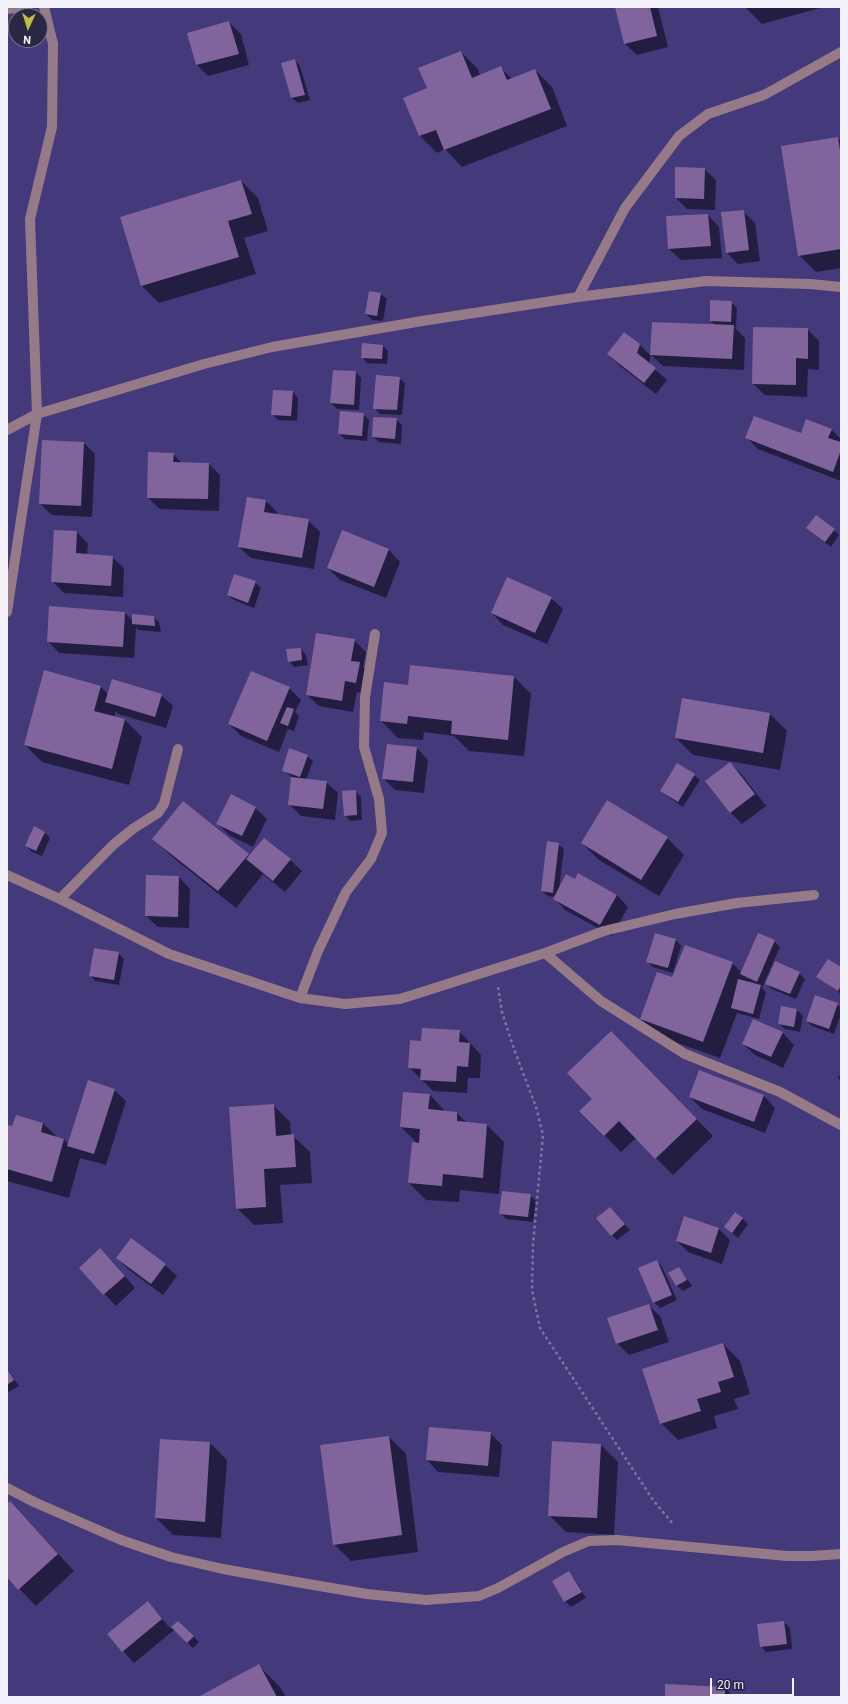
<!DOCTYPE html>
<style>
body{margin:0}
#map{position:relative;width:848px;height:1704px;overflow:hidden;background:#43397b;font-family:Roboto,sans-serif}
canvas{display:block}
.frame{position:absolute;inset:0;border:8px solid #f3f2fb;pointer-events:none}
.north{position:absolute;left:8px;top:8px;width:40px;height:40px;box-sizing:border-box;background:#2a2745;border:1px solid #7a788e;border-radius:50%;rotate:184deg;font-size:11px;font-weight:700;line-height:16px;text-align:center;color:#f3f2fb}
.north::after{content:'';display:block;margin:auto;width:14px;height:18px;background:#c1bd40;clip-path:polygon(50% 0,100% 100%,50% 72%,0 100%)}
.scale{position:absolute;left:710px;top:1678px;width:84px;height:18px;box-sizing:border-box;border:2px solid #f3f2fb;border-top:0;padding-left:5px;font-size:12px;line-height:14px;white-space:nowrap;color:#f3f2fb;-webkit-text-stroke:3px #2a2745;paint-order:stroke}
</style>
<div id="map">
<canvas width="848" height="1704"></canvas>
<div class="frame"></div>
<div class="north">N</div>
<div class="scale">20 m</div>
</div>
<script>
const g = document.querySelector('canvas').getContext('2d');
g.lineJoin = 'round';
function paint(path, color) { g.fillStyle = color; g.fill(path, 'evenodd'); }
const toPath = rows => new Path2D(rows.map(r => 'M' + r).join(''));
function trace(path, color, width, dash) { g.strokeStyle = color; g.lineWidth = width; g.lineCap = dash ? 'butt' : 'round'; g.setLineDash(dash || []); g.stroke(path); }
paint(toPath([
 [616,7,658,7,668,47,637,55,625,44],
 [745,7,824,7,762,24],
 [229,22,241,34,249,65,208,76,197,65],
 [461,52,478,69,480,76,501,68,512,79,535,70,552,87,567,126,462,167,445,149,437,153,420,136,428,89],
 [295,60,300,66,310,100,298,103,292,98,283,63],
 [838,138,841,141,841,268,816,272,799,255],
 [704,169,716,180,715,210,687,209,676,198],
 [241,181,258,198,268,231,244,238,256,274,159,303,142,286,121,217],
 [743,211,755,223,760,261,738,264,727,253],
 [708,215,719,227,722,258,681,260,669,249],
 [370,292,381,294,387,299,383,321,372,320,366,314],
 [731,302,737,308,736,327,734,327,745,338,744,370,663,366,651,355,649,364,667,380,656,394,620,366,608,354,639,344,651,356,653,323,716,326,711,321],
 [807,329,819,341,819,370,808,369,807,397,765,395,753,384],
 [383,346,388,351,387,364,367,363,362,357],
 [356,372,361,378,359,410,337,409,331,403],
 [399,378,405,383,402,415,380,414,374,408],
 [293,392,298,398,297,421,278,420,272,414],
 [363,414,369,420,367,441,345,439,339,434],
 [396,419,402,425,401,444,379,442,373,437],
 [832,430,841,439,841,481,758,449,747,438,801,435],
 [84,443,95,454,92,517,52,515,40,504],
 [173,454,182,463,209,464,220,475,219,511,160,509,148,498],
 [266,501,277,512,277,515,308,520,320,532,314,569,251,558,239,547],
 [807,528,834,530,839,535,831,547],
 [77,532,88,544,87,555,112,557,124,568,123,597,64,593,52,581],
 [343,532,389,550,400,562,386,598,340,580,328,568],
 [255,582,261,588,254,608,234,600,228,595],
 [551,598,563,609,547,644,503,625,492,613],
 [125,613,133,621,153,617,159,622,161,632,138,630,136,627,134,658,59,653,48,641],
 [354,640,366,652,363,667,371,675,367,694,357,692,353,712,319,706,307,695],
 [301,649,306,655,308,665,294,667,289,661],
 [411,666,514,677,531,694,524,756,469,751,454,736,424,732,423,740,398,738,381,721,409,686],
 [101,687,109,695,161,695,173,706,166,728,118,714,116,711,114,717,125,720,142,737,129,785,42,762,25,745],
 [289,688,301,700,295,712,299,716,294,731,288,729,279,752,241,736,229,724],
 [770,714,787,731,780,770,693,755,676,738],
 [417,748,428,760,424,793,395,790,383,778],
 [307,756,313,761,306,780,326,782,338,793,335,820,301,816,289,804,292,777,283,770],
 [730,763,742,775,766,806,742,824,730,812],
 [694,775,700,780,683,807,667,796,661,790],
 [355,791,361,797,362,820,350,821,345,815],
 [255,808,267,819,253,847,229,835,217,823],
 [45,833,50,838,42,856,32,852,26,846],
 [667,838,684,855,659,896,599,860,582,843],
 [154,839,248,855,250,857,290,860,302,871,285,892,263,874,236,908,171,856],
 [558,844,564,849,559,889,575,880,617,895,628,907,612,936,565,910,554,897,548,896,542,891],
 [179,877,190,889,189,928,158,927,146,916],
 [676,940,681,946,673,973,653,967,648,962],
 [774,941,780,947,762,988,766,992,759,1019,737,1013,720,1058,658,1036,641,1019,732,963,742,973],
 [749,981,756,984,748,983],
 [118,953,124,959,119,985,95,981,90,975],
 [841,969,841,994,818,977],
 [799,973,805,979,796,999,772,989,766,984],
 [837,1004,841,1008,841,1014,834,1034,812,1026,807,1021],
 [782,1007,797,1010,803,1016,800,1032,785,1029,779,1024],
 [754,1020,783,1033,794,1045,783,1068,755,1055,743,1044],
 [459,1031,481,1055,480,1078,468,1078,467,1093,433,1091,409,1067,422,1042],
 [628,1049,713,1136,673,1175,636,1138,621,1152,604,1135,593,1099],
 [700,1071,764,1096,775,1108,765,1133,702,1109,690,1097],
 [841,1073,841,1081,838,1078],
 [114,1090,126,1101,106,1165,80,1158,69,1198,7,1181,7,1126,13,1128,17,1116,43,1123,57,1137,64,1139,69,1145],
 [430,1095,446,1112,457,1113,467,1123,487,1125,504,1142,499,1194,460,1190,459,1202,426,1200,409,1183,418,1144,401,1127],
 [273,1105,290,1122,291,1136,293,1136,310,1152,312,1183,280,1185,283,1223,254,1225,237,1208],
 [530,1195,536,1201,533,1222,506,1219,500,1213],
 [610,1208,630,1230,617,1240,612,1235],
 [742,1218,748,1224,738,1238,725,1227],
 [719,1229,730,1240,722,1264,688,1252,677,1241],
 [117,1258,165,1265,177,1276,163,1295,129,1270],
 [112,1261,135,1288,116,1306,80,1268],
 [657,1261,662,1267,677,1300,660,1308,654,1302],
 [679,1268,692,1286,683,1291,677,1286,670,1273],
 [648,1305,660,1316,669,1342,629,1355,617,1343],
 [723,1344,740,1361,750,1394,734,1399,738,1409,714,1416,717,1428,678,1440,661,1423],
 [7,1369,19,1386,7,1393],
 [490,1433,502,1445,499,1477,438,1472,427,1460],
 [389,1437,406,1454,418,1552,351,1561,334,1544],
 [161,1440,210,1443,227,1460,221,1538,173,1535,156,1518],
 [553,1442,601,1445,618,1462,614,1535,566,1532,549,1515],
 [7,1505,27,1520,74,1571,36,1606,7,1576],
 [569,1572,574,1578,586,1598,571,1607,565,1601],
 [147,1602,171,1629,178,1622,199,1642,193,1648,174,1630,134,1663,123,1651],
 [784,1622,790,1628,792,1649,766,1652,761,1646],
 [259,1666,280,1687,286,1697,200,1697],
 [725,1688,734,1697,666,1697],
 [428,1696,437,1696,439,1697,428,1697]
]), '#0007');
paint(toPath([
 [615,7,650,7,657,36,624,44],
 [229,21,239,54,196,65,187,33],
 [461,51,472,78,501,66,507,80,535,69,551,109,444,150,436,130,419,136,403,98,427,88,418,68],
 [295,59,305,95,291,98,281,63],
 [838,137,841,157,841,249,798,256,781,146],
 [675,167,705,168,704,199,675,198],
 [241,180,252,214,228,221,239,257,141,286,120,217],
 [744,210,749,250,726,253,721,212],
 [708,214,711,246,668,249,666,216],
 [369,291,381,293,377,316,365,314],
 [710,300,732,301,731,322,710,321],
 [652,322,734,325,732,359,650,355],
 [753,327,808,328,808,359,796,358,796,385,752,384],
 [624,332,640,344,637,353,656,368,644,383,607,354],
 [362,343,383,345,382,359,361,358],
 [333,370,356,371,354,405,330,403],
 [376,375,400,377,397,410,373,409],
 [273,390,293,391,291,416,271,415],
 [340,411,364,413,362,436,338,434],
 [754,416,801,433,806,419,832,429,828,438,841,442,841,450,833,472,745,438],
 [373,417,397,418,395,439,372,437],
 [42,440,84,442,81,506,39,504],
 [148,452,174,453,173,462,209,463,208,499,147,498],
 [247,497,266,500,264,512,309,519,302,558,238,547],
 [816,515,835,529,825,542,806,528],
 [54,530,77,531,76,553,113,556,111,586,51,582],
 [342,530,389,549,374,587,327,568],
 [234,574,256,581,248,603,227,595],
 [507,577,552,597,535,633,491,613],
 [49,606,125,612,123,647,47,642],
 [132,614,154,616,155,626,132,624],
 [316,633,355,639,351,661,360,662,356,683,345,681,342,701,306,695],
 [301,648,302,660,288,662,286,649],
 [410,665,514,676,508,740,451,734,452,721,408,716,407,724,380,721,384,682,408,685],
 [44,670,101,686,94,711,125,719,112,769,24,745],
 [251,671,290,687,267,741,228,724],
 [112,679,162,694,155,717,105,702],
 [682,698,770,713,763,753,675,738],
 [287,707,294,709,288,726,280,723],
 [387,744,417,747,413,782,382,779],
 [289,748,308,755,300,777,282,771],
 [730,762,755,794,730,813,705,781],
 [677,763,695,774,678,802,660,791],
 [291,777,327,781,323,809,288,805],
 [356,790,357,815,344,816,342,791],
 [231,794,256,807,242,836,216,824],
 [607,800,668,837,641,880,581,843],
 [183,801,249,854,218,891,152,839],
 [34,826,45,832,36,851,25,846],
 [264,838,291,859,273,881,246,859],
 [547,841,559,843,553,893,541,891],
 [578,873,617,895,600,925,553,899,566,874,575,879],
 [146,875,179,876,178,917,145,916],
 [655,933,676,939,668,968,646,962],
 [758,933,775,940,757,982,740,974],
 [685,945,733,962,703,1042,640,1019,657,972,672,977],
 [94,948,119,952,114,980,89,976],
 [828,959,841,967,841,986,838,991,816,977],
 [775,961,800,972,790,994,765,984],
 [738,979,761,985,753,1014,731,1008],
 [815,995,838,1003,829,1029,806,1021],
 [781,1006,797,1009,794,1027,778,1024],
 [753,1019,783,1032,771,1057,742,1044],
 [422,1028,460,1030,459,1042,470,1043,468,1067,457,1066,456,1082,420,1080,421,1069,408,1068,410,1040,421,1041],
 [611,1031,697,1119,655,1159,619,1121,604,1136,579,1111,592,1099,567,1073],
 [699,1070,764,1095,754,1122,689,1097],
 [88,1080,115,1089,94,1154,67,1146],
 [403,1092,430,1094,428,1109,457,1112,457,1121,487,1124,483,1178,443,1174,442,1186,408,1183,412,1142,419,1143,420,1129,400,1127],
 [274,1104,276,1136,294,1134,296,1167,264,1169,266,1207,236,1209,229,1107],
 [16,1115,43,1123,41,1132,64,1139,52,1182,7,1169,7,1125,12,1126],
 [502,1191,531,1194,528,1217,499,1214],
 [610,1207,625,1224,611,1236,596,1218],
 [735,1212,743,1218,732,1233,724,1227],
 [684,1216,719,1228,711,1253,676,1241],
 [131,1238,166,1264,151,1284,116,1258],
 [100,1248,125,1276,103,1295,79,1268],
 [657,1260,672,1295,653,1303,638,1268],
 [679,1267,687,1280,676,1286,668,1273],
 [649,1304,658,1330,616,1344,607,1318],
 [723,1343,734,1377,718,1382,721,1392,697,1399,701,1411,660,1424,642,1369],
 [7,1369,14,1380,7,1385],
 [429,1427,491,1432,488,1466,426,1460],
 [389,1436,402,1535,333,1545,320,1445],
 [160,1439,210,1442,205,1522,155,1518],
 [552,1441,601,1444,597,1518,548,1516],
 [10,1501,58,1554,18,1590,7,1577,7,1504],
 [569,1571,582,1592,564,1602,552,1581],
 [148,1601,162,1619,122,1652,107,1634],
 [178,1621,194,1636,187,1643,171,1627],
 [784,1621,787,1644,760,1647,757,1624],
 [259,1664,277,1697,198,1697],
 [665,1684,725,1687,725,1697,665,1697]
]), '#80649b');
trace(toPath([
 [498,987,502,1012,514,1049,536,1107,543,1135,533,1244,532,1290,540,1328,653,1500,674,1525]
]), '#7b74a3', 2.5, [3, 3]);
trace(toPath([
 [7,9,27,7],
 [578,297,625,208,679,136,708,114,764,95,841,52],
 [7,430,37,414,204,364,272,347,422,321,578,297,706,281,810,284,841,287],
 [7,612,37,414,30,219,52,127,53,44,44,7],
 [7,875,60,899,169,954,300,998,345,1004,400,999,545,953,604,931,675,914,737,903,814,895],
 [60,899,113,845,134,828,158,813,164,804,178,749],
 [545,953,601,1001,685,1054,780,1092,841,1125],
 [300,998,318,951,346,892,371,859,382,833,379,799,364,747,365,697,375,634],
 [7,1488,34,1502,121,1540,171,1557,223,1569,302,1583,367,1594,426,1600,479,1596,498,1588,563,1552,589,1541,617,1540,787,1556,812,1556,841,1554]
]), '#977a88', 10);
</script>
